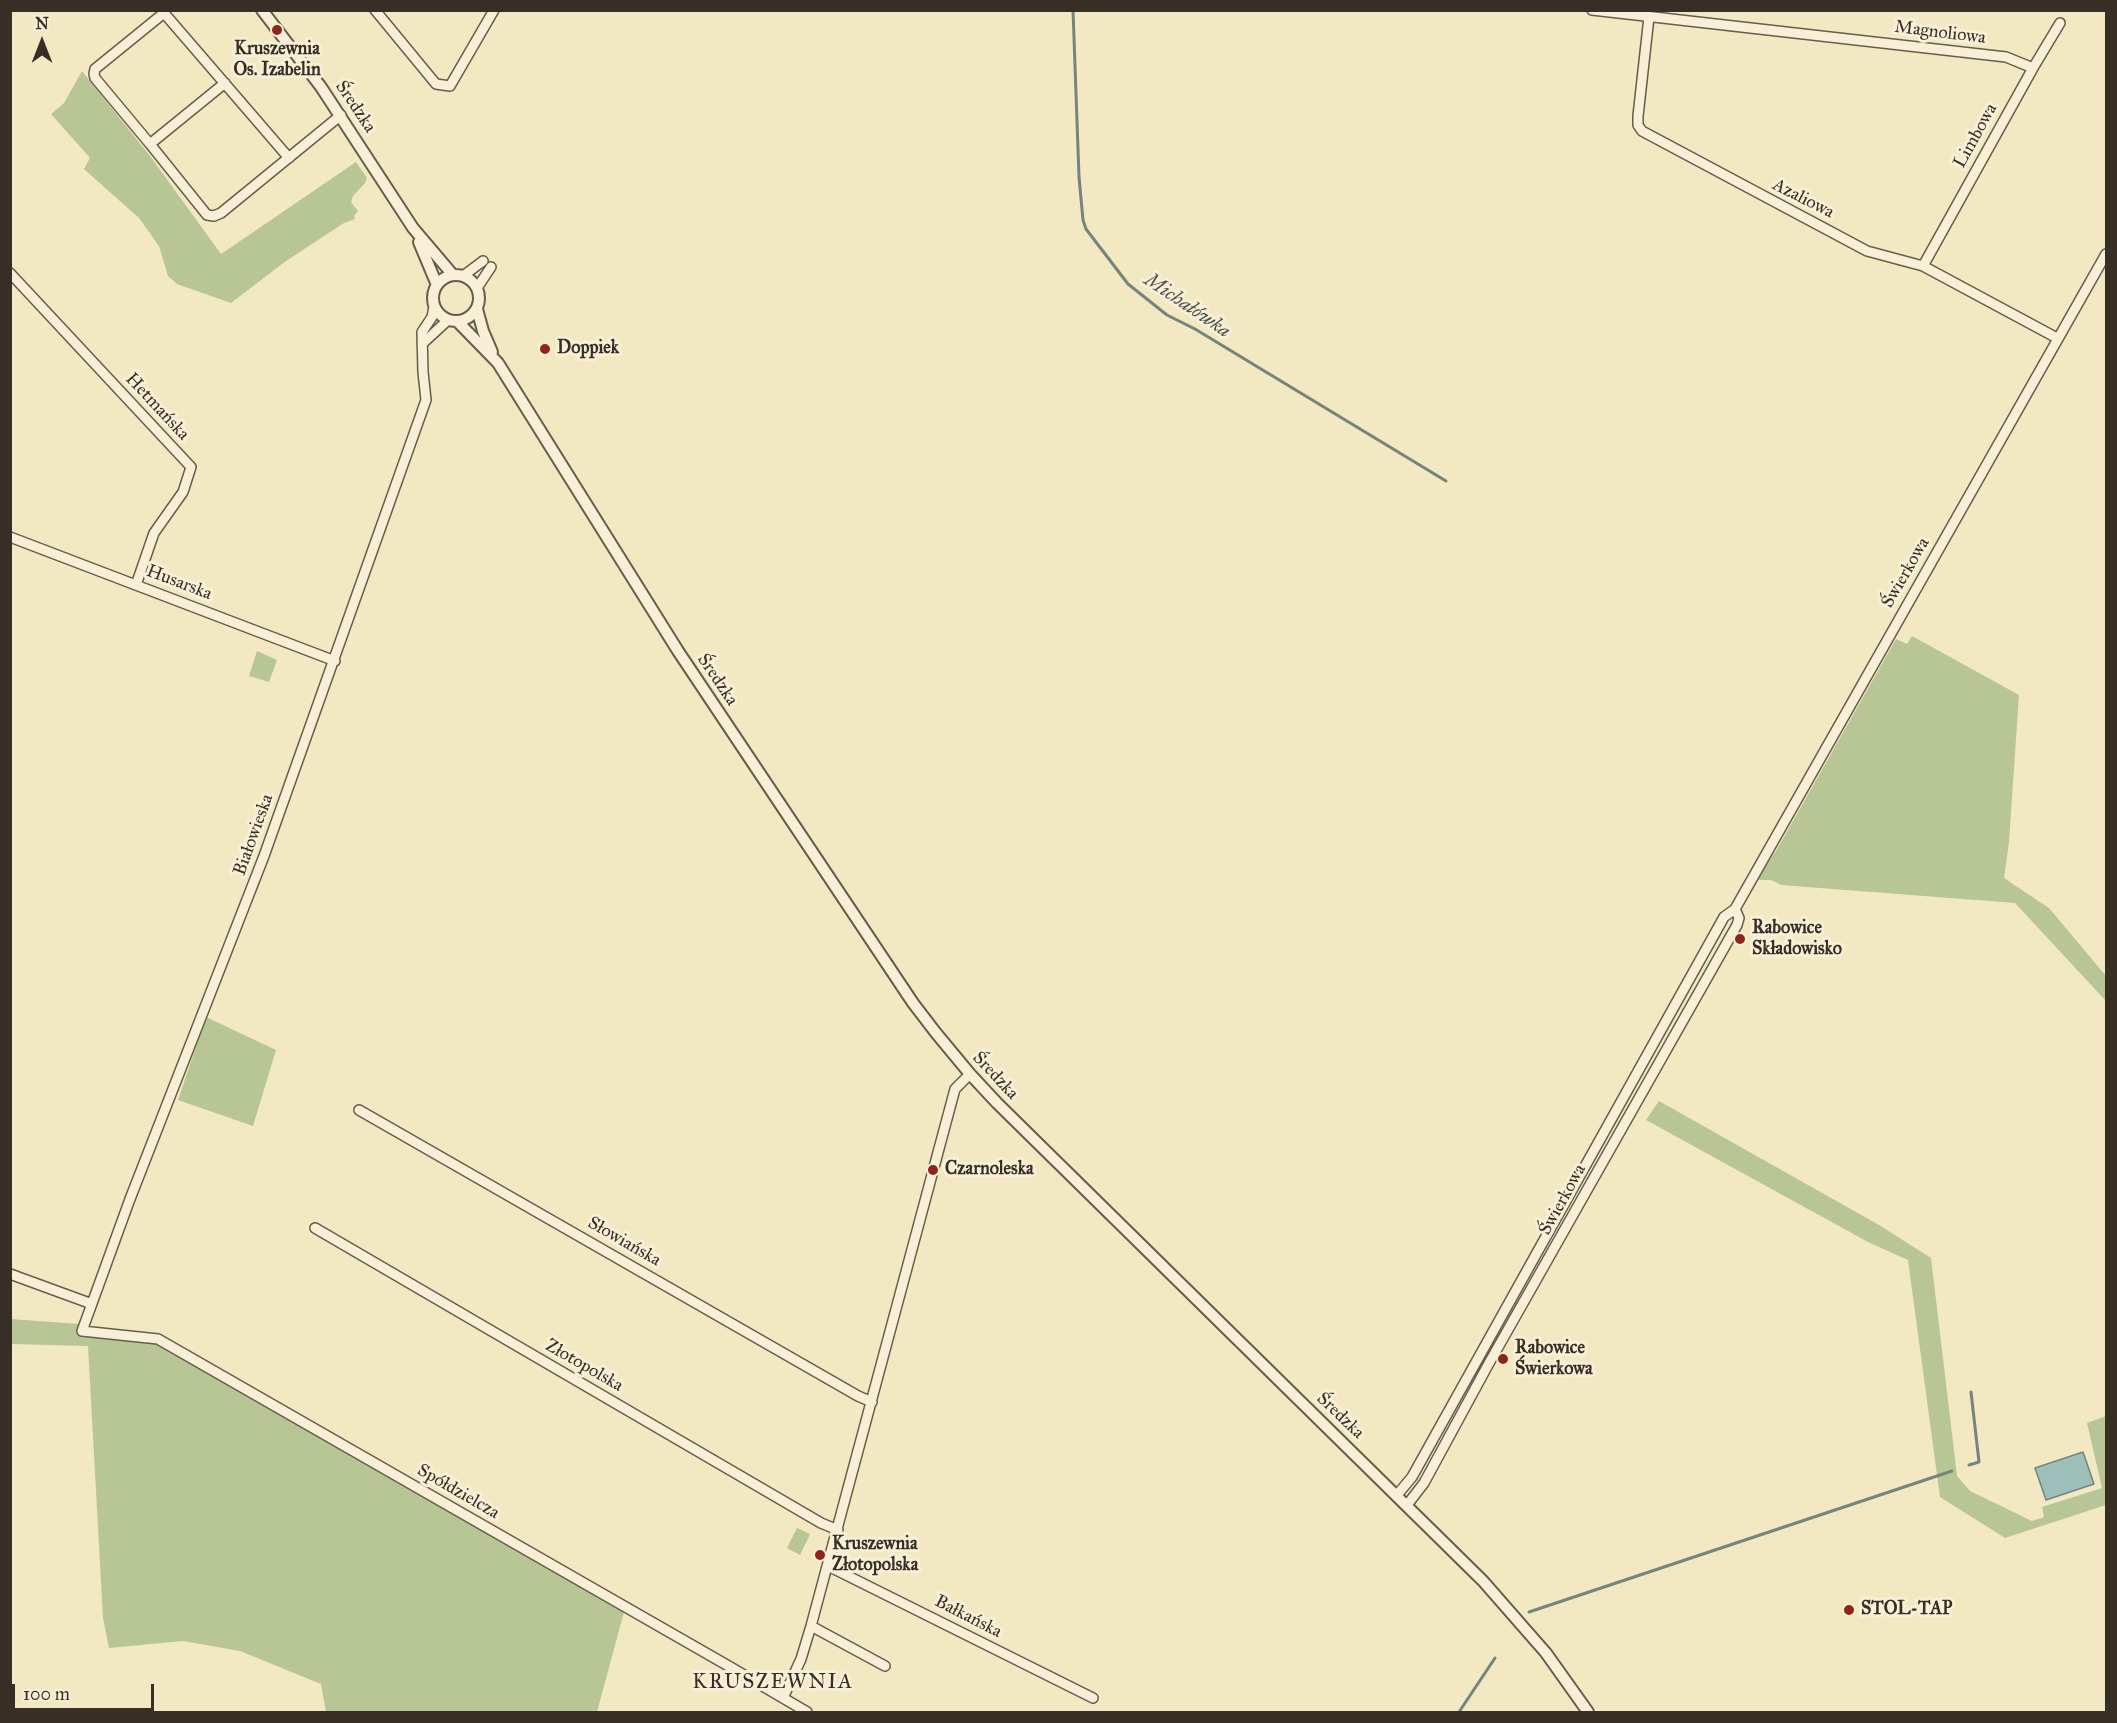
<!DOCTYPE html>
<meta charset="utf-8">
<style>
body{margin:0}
#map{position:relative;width:2117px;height:1723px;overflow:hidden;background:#f2e8c1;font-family:"IM FELL Great Primer",serif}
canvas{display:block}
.frame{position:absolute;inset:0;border:12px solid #372f25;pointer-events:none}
.north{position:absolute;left:12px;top:12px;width:60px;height:60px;-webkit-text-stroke:4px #f7f0d7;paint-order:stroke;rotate:0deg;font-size:16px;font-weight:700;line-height:24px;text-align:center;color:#372f25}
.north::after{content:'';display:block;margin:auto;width:21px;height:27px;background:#372f25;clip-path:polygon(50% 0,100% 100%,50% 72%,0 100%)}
.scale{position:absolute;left:12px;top:1684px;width:142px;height:27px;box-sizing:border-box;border:3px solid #372f25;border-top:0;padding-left:8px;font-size:18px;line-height:21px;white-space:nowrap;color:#372f25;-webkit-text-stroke:4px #f7f0d7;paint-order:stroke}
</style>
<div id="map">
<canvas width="2117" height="1723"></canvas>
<div class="frame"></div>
<div class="north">N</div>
<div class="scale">100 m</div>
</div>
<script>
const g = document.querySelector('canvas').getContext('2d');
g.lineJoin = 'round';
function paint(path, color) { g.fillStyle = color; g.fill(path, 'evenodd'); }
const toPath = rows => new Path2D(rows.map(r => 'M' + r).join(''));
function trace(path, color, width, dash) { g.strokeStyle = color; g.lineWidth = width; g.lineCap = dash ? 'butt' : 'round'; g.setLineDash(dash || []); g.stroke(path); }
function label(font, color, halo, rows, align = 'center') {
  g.font = font + ' "IM FELL Great Primer",serif'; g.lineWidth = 6; g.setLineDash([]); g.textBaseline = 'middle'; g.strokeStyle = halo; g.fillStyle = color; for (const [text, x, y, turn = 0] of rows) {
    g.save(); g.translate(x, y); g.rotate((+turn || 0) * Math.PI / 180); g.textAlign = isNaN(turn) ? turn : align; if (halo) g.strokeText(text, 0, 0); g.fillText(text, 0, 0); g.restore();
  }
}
paint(toPath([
 [82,71,150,156,221,254,356,162,367,178,365,183,353,196,351,202,358,211,354,216,355,219,344,223,286,261,231,303,177,284,168,276,159,246,139,218,84,169,90,158,51,114,64,103],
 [1912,636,2019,695,2009,842,2004,878,2049,908,2106,976,2106,1001,2015,903,1781,885,1771,880,1756,880,1776,851,1896,639,1907,644],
 [257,651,277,660,269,682,249,676],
 [206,1017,276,1050,253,1126,178,1100],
 [1659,1101,1879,1225,1931,1258,1957,1476,1970,1491,2032,1521,2044,1517,2042,1507,2102,1488,2087,1423,2106,1416,2106,1505,2005,1538,1940,1497,1908,1260,1868,1242,1646,1120],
 [10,1319,80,1324,77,1334,151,1341,164,1347,624,1612,597,1712,326,1712,321,1684,240,1651,183,1641,109,1648,103,1618,88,1346,11,1344],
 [797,1528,810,1534,800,1555,787,1548]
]), '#b8c695');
const water = toPath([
 [2083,1452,2094,1484,2046,1500,2035,1468,2083,1452]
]);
paint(water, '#9dbfba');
trace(water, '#74857e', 1.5);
trace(toPath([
 [1073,10,1079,177,1083,220,1086,229,1128,284,1167,315,1195,329,1446,481],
 [1969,1465,1979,1462,1971,1392],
 [1529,1612,1952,1471],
 [1459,1712,1495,1658]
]), '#74857e', 3);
const minor = toPath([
 [375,10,436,84,450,86,494,10],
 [1592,10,2006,57,2033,68],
 [164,13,289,158],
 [1649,17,1638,116,1638,125,1642,131,1867,251,1923,266,2057,338],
 [225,83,150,144,207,215,214,216,221,213,341,115],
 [150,144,95,78,94,74,95,69,164,13,165,10],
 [1923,266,2033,68,2060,23],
 [10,273,191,467,183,492,154,533,136,585],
 [463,276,483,261],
 [477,288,491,267],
 [434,307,432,317,422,332,423,372,426,400,264,856,130,1199,82,1331,158,1339,732,1668,807,1712],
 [422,344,448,320],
 [10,537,335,661],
 [359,1110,858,1396,872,1402],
 [315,1228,821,1523,838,1530],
 [10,1274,92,1304],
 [1397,1495,1412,1477,1724,917,1735,909,2106,254],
 [1407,1505,1424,1483,1488,1365,1737,925,1739,918,1735,909],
 [828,1566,1093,1698],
 [811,1626,885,1666],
 [783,1698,801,1659,811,1626,955,1089,970,1074]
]);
const tertiary = toPath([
 [262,10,321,87,413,228,453,275],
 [419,242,437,285],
 '433 298a23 23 0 1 1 46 0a23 23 0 1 1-46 0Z',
 [477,309,483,331,492,352],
 [458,322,498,363,678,651,913,1003,936,1033,970,1074,997,1103,1483,1581,1546,1653,1588,1712]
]);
trace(minor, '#665d4c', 12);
trace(tertiary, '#665d4c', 14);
trace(minor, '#f7f0d7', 9);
trace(tertiary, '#f7f0d7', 10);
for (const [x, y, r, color] of [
 [277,30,6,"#8f2418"],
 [545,349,6,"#8f2418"],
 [1740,939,6,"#8f2418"],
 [933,1170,6,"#8f2418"],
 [1503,1359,6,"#8f2418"],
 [820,1555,6,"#8f2418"],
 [1849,1610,6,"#8f2418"]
]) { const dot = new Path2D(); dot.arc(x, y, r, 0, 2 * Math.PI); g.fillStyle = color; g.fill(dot); trace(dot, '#f7f0d7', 2); }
label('18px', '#372f25', '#f7f0d7', [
 ["Magnoliowa",1940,33,7],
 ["Średzka",355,107,56],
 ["Limbowa",1976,136,-61],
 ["Azaliowa",1803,199,27],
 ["Hetmańska",157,407,47],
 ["Świerkowa",1906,573,-60],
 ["Husarska",179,583,21],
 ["Średzka",717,680,56],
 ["Białowieska",254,835,-70],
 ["Średzka",995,1076,47],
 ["Świerkowa",1563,1200,-61],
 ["Słowiańska",624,1242,30],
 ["Złotopolska",584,1366,30],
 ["Średzka",1340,1416,44],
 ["Spółdzielcza",458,1492,30],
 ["Bałkańska",968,1617,27]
]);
label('bold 18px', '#372f25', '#f7f0d7', [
 ["Kruszewnia",277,50,"center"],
 ["Os. Izabelin",277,71,"center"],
 ["Doppiek",557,349],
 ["Rabowice",1752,929],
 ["Składowisko",1752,950],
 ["Czarnoleska",945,1170],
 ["Rabowice",1515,1349],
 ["Świerkowa",1515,1370],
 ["Kruszewnia",832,1545],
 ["Złotopolska",832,1566],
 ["STOL-TAP",1861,1610]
], 'left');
label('italic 20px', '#50534a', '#f7f0d7', [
 ["Michałówka",1187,306,34]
]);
g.letterSpacing = '1.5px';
label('21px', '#372f25', '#f7f0d7', [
 ["KRUSZEWNIA",773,1683]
]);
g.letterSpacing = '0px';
</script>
